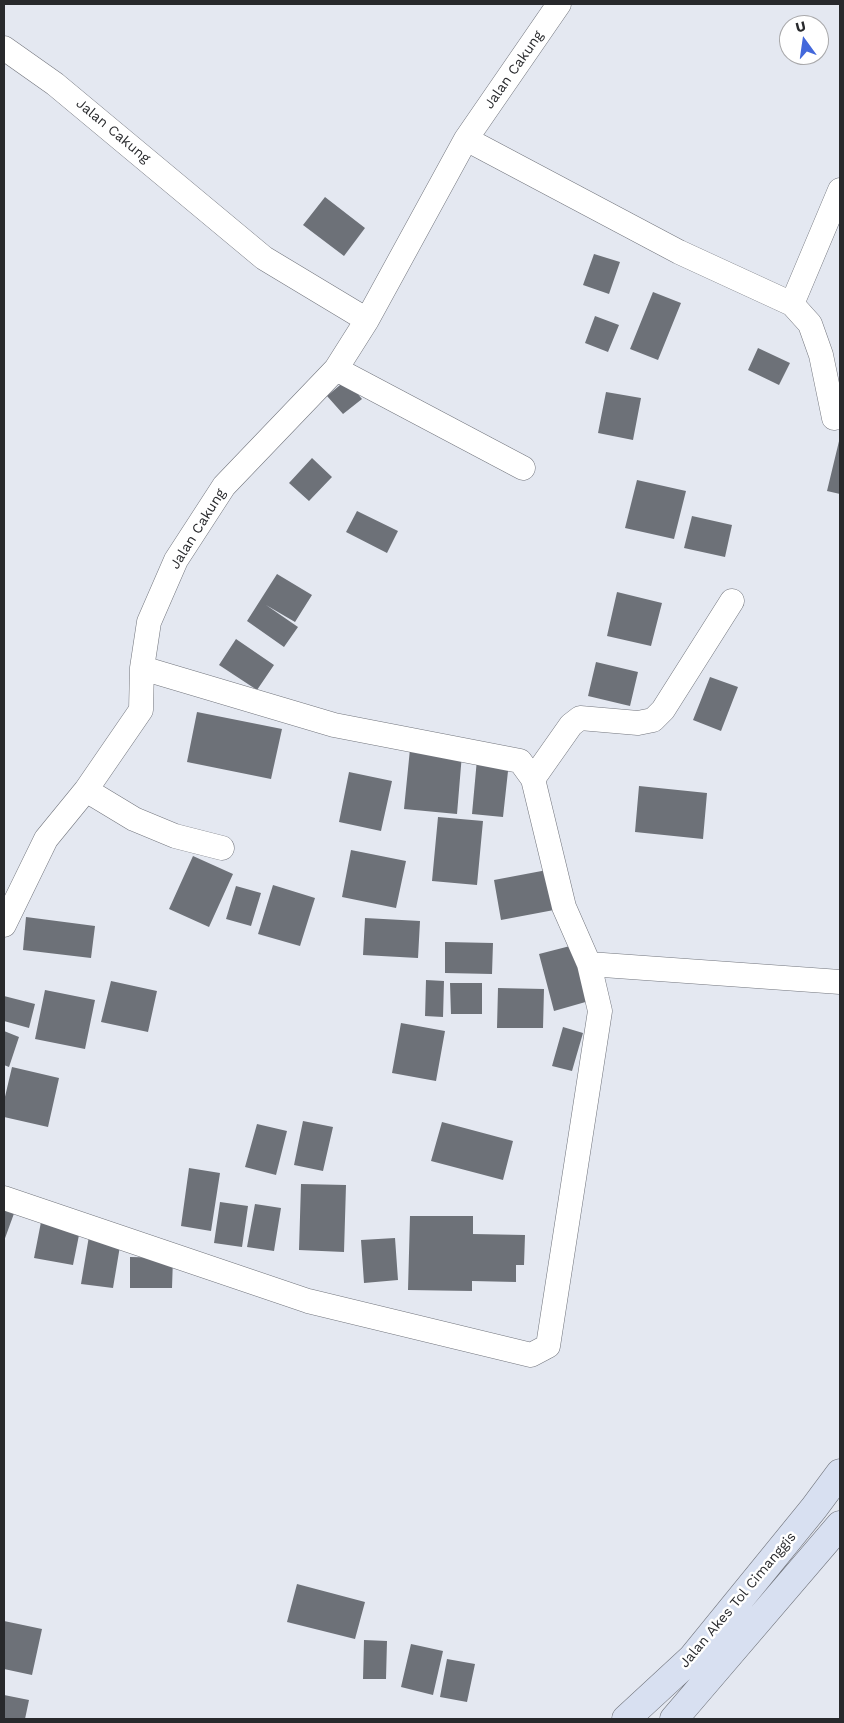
<!DOCTYPE html>
<style>
body{margin:0}
#map{position:relative;width:844px;height:1723px;overflow:hidden;background:#e4e8f1;font-family:"Work Sans",sans-serif}
canvas{display:block}
.frame{position:absolute;inset:0;border:5px solid #28292c;pointer-events:none}
.north{position:absolute;left:779px;top:15px;width:50px;height:50px;box-sizing:border-box;background:#fff;border:1px solid #a9a9ab;border-radius:50%;rotate:346deg;font-size:14px;font-weight:700;line-height:20px;text-align:center;color:#28292c}
.north::after{content:'';display:block;margin:auto;width:18px;height:22px;background:#4368db;clip-path:polygon(50% 0,100% 100%,50% 72%,0 100%)}
</style>
<div id="map">
<canvas width="844" height="1723"></canvas>
<div class="frame"></div>
<div class="north">U</div>
</div>
<script>
const g = document.querySelector('canvas').getContext('2d');
g.lineJoin = 'round';
function paint(path, color) { g.fillStyle = color; g.fill(path, 'evenodd'); }
const toPath = rows => new Path2D(rows.map(r => 'M' + r).join(''));
function trace(path, color, width, dash) { g.strokeStyle = color; g.lineWidth = width; g.lineCap = dash ? 'butt' : 'round'; g.setLineDash(dash || []); g.stroke(path); }
function label(font, color, halo, rows, align = 'center') {
  g.font = font + ' "Work Sans",sans-serif'; g.lineWidth = 5; g.setLineDash([]); g.textBaseline = 'middle'; g.strokeStyle = halo; g.fillStyle = color; for (const [text, x, y, turn = 0] of rows) {
    g.save(); g.translate(x, y); g.rotate((+turn || 0) * Math.PI / 180); g.textAlign = isNaN(turn) ? turn : align; if (halo) g.strokeText(text, 0, 0); g.fillText(text, 0, 0); g.restore();
  }
}
paint(toPath([
 [325,197,365,228,344,256,303,225],
 [594,254,620,262,609,294,583,285],
 [653,292,681,303,658,360,630,349],
 [595,316,619,325,608,352,585,343],
 [758,348,790,363,779,385,748,370],
 [346,380,362,399,343,414,327,396],
 [606,392,641,398,633,440,598,433],
 [840,437,840,494,827,491],
 [312,458,332,477,309,501,289,483],
 [637,480,686,491,674,539,625,528],
 [357,511,398,531,387,553,346,532],
 [692,516,732,525,725,557,684,548],
 [277,574,312,595,295,622,266,605,298,627,284,647,247,621],
 [617,592,662,603,651,646,607,636],
 [236,639,274,665,257,690,219,665],
 [596,662,638,672,630,706,588,696],
 [710,677,738,687,721,731,693,720],
 [197,712,282,729,271,779,187,762],
 [410,749,462,754,457,814,404,809],
 [477,759,509,762,503,817,472,814],
 [349,772,392,781,381,831,339,822],
 [639,786,707,793,703,839,635,832],
 [438,817,483,821,477,885,432,881],
 [351,850,406,861,396,908,342,897],
 [193,856,233,874,209,927,169,909],
 [547,870,554,910,501,920,494,880],
 [273,885,315,898,300,946,258,934],
 [236,886,261,893,251,926,226,919],
 [26,917,95,926,91,958,23,950],
 [365,918,420,921,418,958,363,955],
 [445,942,493,943,492,974,445,973],
 [574,945,589,1001,554,1011,539,954],
 [426,980,444,981,443,1017,425,1016],
 [111,981,157,991,148,1032,101,1022],
 [450,983,482,983,482,1014,451,1014],
 [498,988,544,989,543,1028,497,1028],
 [45,990,95,1000,85,1049,35,1039],
 [4,996,35,1004,29,1028,4,1021],
 [401,1023,445,1031,436,1081,392,1073],
 [563,1027,583,1033,572,1071,552,1066],
 [4,1031,19,1037,9,1067,4,1065],
 [12,1067,59,1078,48,1127,4,1117,4,1101],
 [303,1121,333,1127,323,1171,294,1165],
 [442,1122,513,1141,503,1180,431,1161],
 [257,1124,287,1131,276,1175,245,1167],
 [189,1168,220,1173,211,1231,181,1226],
 [301,1184,346,1185,344,1252,299,1250],
 [220,1202,248,1206,242,1247,214,1243],
 [4,1204,16,1208,4,1241],
 [255,1204,281,1208,274,1251,247,1247],
 [410,1216,473,1216,473,1234,525,1235,524,1265,516,1265,516,1282,472,1281,472,1291,408,1290],
 [41,1222,80,1230,73,1265,34,1258],
 [89,1236,121,1240,113,1288,81,1284],
 [395,1238,398,1280,364,1283,361,1240],
 [130,1257,173,1258,172,1288,130,1288],
 [297,1584,365,1602,355,1639,287,1622],
 [4,1621,42,1629,32,1675,4,1669],
 [364,1640,387,1641,386,1679,363,1679],
 [411,1644,443,1651,433,1695,401,1687],
 [447,1659,475,1664,467,1702,440,1697],
 [4,1695,29,1700,25,1719,4,1719]
]), '#6d7178');
const street = toPath([
 [4,48,55,84,264,258,367,320],
 [466,139,679,252,792,304,810,324,821,355,834,418],
 [792,304,840,190],
 [336,369,523,468],
 [533,779,571,725,580,718,638,723,653,720,663,710,732,601],
 [86,790,134,819,175,836,222,848],
 [4,925,46,839,86,790,141,710,142,668,149,622,176,560,224,486,336,369,367,320,466,139,559,4],
 [589,964,840,982],
 [4,1198,308,1301,531,1355,548,1346,600,1011,589,964,564,907,533,779,520,761,334,725,142,668]
]);
const secondary = toPath([
 [626,1719,692,1658,814,1508,840,1473],
 [674,1719,840,1525]
]);
trace(street, '#72757d', 25);
trace(secondary, '#72757d', 29);
trace(street, '#fff', 24);
trace(secondary, '#d8e0f1', 28);
label('14px', '#28292c', '#fff', [
 ["Jalan Cakung",514,70,-55],
 ["Jalan Cakung",113,131,40],
 ["Jalan Cakung",198,529,-58],
 ["Jalan Akes Tol Cimanggis",738,1600,-50]
]);
</script>
